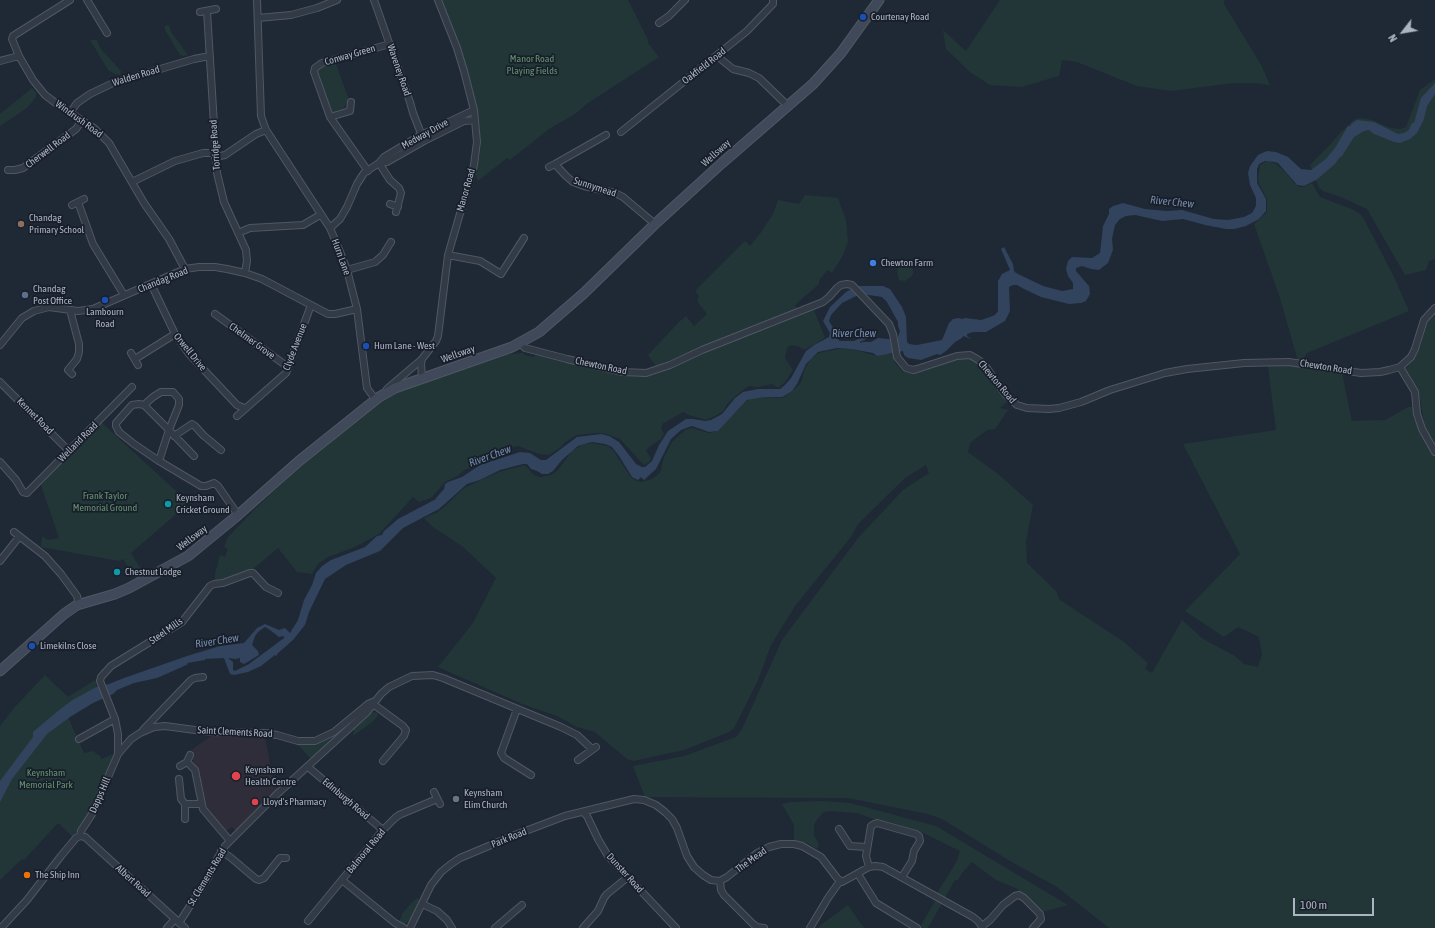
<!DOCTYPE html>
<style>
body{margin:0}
#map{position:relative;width:1435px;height:928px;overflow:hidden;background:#1f2835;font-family:"Asap Condensed",sans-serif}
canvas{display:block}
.north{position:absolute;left:1383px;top:12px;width:40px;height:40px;-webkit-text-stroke:3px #181f2a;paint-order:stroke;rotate:239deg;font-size:11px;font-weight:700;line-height:16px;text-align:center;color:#acb4c3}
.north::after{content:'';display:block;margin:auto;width:14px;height:18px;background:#acb4c3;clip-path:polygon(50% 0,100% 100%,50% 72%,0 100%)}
.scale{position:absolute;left:1293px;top:898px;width:81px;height:18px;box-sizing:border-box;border:2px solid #acb4c3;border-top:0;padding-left:5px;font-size:12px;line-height:14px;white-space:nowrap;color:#acb4c3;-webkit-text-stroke:3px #181f2a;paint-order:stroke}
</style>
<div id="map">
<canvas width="1435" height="928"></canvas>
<div class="north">N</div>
<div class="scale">100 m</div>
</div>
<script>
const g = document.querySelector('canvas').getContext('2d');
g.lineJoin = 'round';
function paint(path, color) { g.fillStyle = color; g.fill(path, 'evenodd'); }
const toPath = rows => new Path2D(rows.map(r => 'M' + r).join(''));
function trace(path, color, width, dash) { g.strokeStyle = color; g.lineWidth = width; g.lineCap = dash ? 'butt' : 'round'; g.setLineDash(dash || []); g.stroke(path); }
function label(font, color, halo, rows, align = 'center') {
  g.font = font + ' "Asap Condensed",sans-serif'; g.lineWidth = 3.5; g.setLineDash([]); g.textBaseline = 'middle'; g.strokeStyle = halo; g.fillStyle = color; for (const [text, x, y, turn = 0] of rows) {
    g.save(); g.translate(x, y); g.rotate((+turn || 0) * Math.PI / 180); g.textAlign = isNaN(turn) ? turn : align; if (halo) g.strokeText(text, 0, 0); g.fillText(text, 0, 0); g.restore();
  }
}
paint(toPath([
 [244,734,256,737,265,737,274,784,279,790,236,831,232,827,226,831,208,811,198,768,194,765,191,750,211,736,226,736]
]), '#2f2d3a');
paint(toPath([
 [442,0,628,0,648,40,648,43,659,57,588,103,575,114,549,129,510,160,507,158,478,181,475,174,479,159,481,145,477,108,458,42],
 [1000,0,1224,0,1224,4,1261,65,1270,85,1255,83,1234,83,1171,91,1137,86,1077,62,1062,60,1059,76,1021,87,990,85,970,72,946,49,943,30,966,51],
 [169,25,171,32,188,55,183,56,180,55,165,30,165,26],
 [90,40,97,40,100,48,121,71,120,75,115,74,108,70],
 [335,61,349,100,347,102,344,108,332,113,317,72,318,67],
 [1435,79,1435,259,1429,261,1426,270,1405,275,1367,209,1341,197,1323,191,1319,188,1310,165,1327,148,1341,132,1355,119,1362,118,1372,120,1390,128,1401,129,1406,127,1420,90],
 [32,88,36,93,36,97,27,108,0,126,0,114],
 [1267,161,1276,164,1286,173,1294,183,1299,187,1303,187,1312,183,1320,197,1352,209,1360,214,1364,219,1394,277,1409,311,1307,353,1302,360,1298,361,1280,298,1254,224,1267,212,1267,199,1259,184,1258,178,1260,165],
 [805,195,838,198,846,220,848,242,842,257,832,273,828,270,819,280,819,284,795,305,797,309,656,366,648,355,679,322,686,316,694,326,707,314,697,301,699,296,695,291,745,241,750,246,762,231,774,212,778,200,799,204],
 [905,261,909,263,913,269,913,274,911,277,905,281,899,280,898,277,897,271,900,265],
 [814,310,825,338,804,350,798,346,790,345,787,348,785,358,793,370,785,382,778,388,772,384,758,387,749,386,740,392,728,403,723,411,715,416,706,420,689,415,683,412,662,424,661,429,664,433,661,439,649,447,646,451,651,458,649,462,644,465,620,439,607,434,598,433,577,435,564,443,560,448,549,455,539,454,518,446,492,451,484,457,483,462,472,468,466,469,457,476,445,482,431,498,419,502,413,497,379,534,355,547,328,557,318,564,312,574,297,572,278,548,253,569,219,583,215,581,215,574,220,555,225,557,228,549,224,547,228,537,255,509,309,458,377,404,395,394,437,378,508,354,524,353,524,355,534,357,536,354,607,372,630,376,646,376,669,369,710,350],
 [1435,312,1435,443,1425,429,1420,397,1405,370,1416,356,1421,345,1427,323],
 [837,349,851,349,877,356,883,354,893,354,895,363,903,372,916,372,958,358,970,358,978,362,987,371,1007,402,1000,408,1008,410,995,429,987,430,970,443,968,452,998,474,1033,505,1026,541,1027,563,1056,591,1060,600,1124,642,1148,663,1145,669,1152,673,1182,620,1203,639,1235,656,1244,664,1258,667,1262,654,1259,637,1238,627,1224,637,1185,611,1240,554,1183,444,1276,430,1268,366,1292,366,1342,373,1352,421,1385,420,1408,407,1413,407,1413,417,1435,458,1435,928,1109,928,1057,887,1010,861,942,819,928,814,848,798,645,797,633,766,684,756,736,737,742,729,782,640,858,538,903,490,929,473,926,465,905,478,858,524,851,537,795,606,771,645,758,680,734,728,729,732,684,750,633,761,627,759,595,732,577,727,557,716,522,704,438,667,473,623,496,578,462,546,433,527,424,518,438,512,444,507,464,488,499,472,525,465,534,475,540,477,551,475,558,470,572,451,582,445,592,443,608,446,613,450,630,476,635,480,641,482,652,479,660,473,664,457,672,442,685,430,692,428,709,433,718,431,725,423,748,400,765,397,782,398,786,396,799,385,802,380,804,370,811,359,819,353],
 [101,422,189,503,131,553,144,574,136,578,123,559,119,561,41,547,42,536,48,540,59,538,41,485],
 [45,675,68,697,95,680,97,686,64,708,84,753,93,751,100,756,101,759,113,754,91,812,73,837,58,823,24,860,22,859,0,880,0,726,14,708],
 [366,707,367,709,312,760,300,747,294,743,310,745,325,740,335,734],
 [373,712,378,713,377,717,371,723,353,736,354,729],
 [823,801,850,803,936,826,1068,905,1042,912,1025,895,1020,893,1018,889,996,880,972,862,962,873,958,880,955,880,928,928,922,928,920,927,935,901,937,893,957,861,960,851,919,831,884,821,876,820,857,813,831,811,824,812,818,818,814,825,814,835,819,845,817,849,806,843,794,840,794,825,782,804,791,802],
 [417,898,421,901,411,920,405,924,399,923,402,914,413,901],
 [848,905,861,924,865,928,820,928,818,927]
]), '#223638');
paint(toPath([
 [1435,83,1435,94,1427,106,1424,119,1417,133,1410,139,1400,143,1394,142,1374,134,1369,130,1364,131,1354,137,1342,156,1339,158,1335,164,1316,180,1304,186,1297,185,1278,163,1274,162,1265,161,1259,164,1257,169,1257,183,1266,199,1266,211,1259,219,1246,226,1234,229,1226,229,1205,225,1183,219,1162,221,1135,215,1126,216,1120,219,1115,225,1112,239,1113,250,1108,263,1099,270,1091,269,1082,266,1076,268,1076,271,1089,286,1090,294,1086,301,1081,303,1069,304,1041,297,1024,289,1017,285,1013,285,1009,287,1010,311,1005,321,986,332,973,332,967,334,967,336,971,339,963,336,962,338,955,342,946,351,940,355,937,354,921,360,908,358,904,355,903,351,877,356,873,353,851,349,837,348,818,352,806,364,797,384,792,391,786,395,782,397,765,397,747,400,718,431,709,432,692,426,681,430,671,439,656,469,644,480,641,477,638,480,632,477,619,456,612,447,605,444,592,442,578,446,562,460,553,471,548,474,542,474,537,471,531,469,527,464,523,464,500,470,480,480,467,484,439,509,403,528,380,551,346,565,325,579,309,612,305,625,293,640,277,654,277,656,275,655,261,666,248,672,234,675,230,674,224,658,205,659,205,660,187,663,188,664,182,667,157,678,134,683,117,690,113,694,93,703,70,717,47,734,12,779,0,802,0,781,33,737,33,732,58,711,71,701,96,687,109,684,124,678,187,656,220,646,244,643,257,628,265,624,279,630,285,628,290,633,298,620,304,600,312,585,316,573,322,566,331,560,365,547,377,536,382,535,384,531,398,519,436,499,436,498,444,489,445,484,448,482,462,477,480,465,520,452,530,453,541,460,546,460,577,437,601,434,609,436,619,442,636,464,642,467,645,467,652,461,659,445,668,431,686,419,693,419,705,421,711,420,722,414,735,398,743,392,758,389,780,389,785,385,791,378,806,351,814,345,829,337,830,333,823,321,830,307,846,292,856,286,883,286,890,289,902,307,906,317,907,342,909,344,917,345,942,340,949,323,953,319,959,318,962,319,965,318,981,320,990,317,995,315,998,311,998,281,1002,274,1010,270,1001,249,1004,247,1013,264,1014,271,1016,273,1043,286,1062,291,1073,289,1073,283,1068,276,1066,269,1068,261,1072,257,1092,258,1100,253,1103,226,1109,214,1109,209,1113,206,1123,203,1145,209,1167,211,1182,210,1214,219,1228,220,1244,217,1252,213,1256,206,1256,198,1250,185,1248,173,1250,166,1258,155,1267,151,1276,152,1288,157,1301,169,1311,170,1326,159,1335,148,1348,126,1351,126,1351,124,1357,120,1374,122,1398,134,1404,133,1409,130,1412,123,1414,123,1421,98],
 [862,294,882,297,887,302,898,322,898,326,900,331,897,340,878,338,871,342,863,342,860,343,860,342,868,338,866,335,854,341,840,341,837,338,836,333,829,321,831,315,842,303,854,297],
 [265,627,270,630,279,637,284,636,284,638,249,664,235,671,233,670,233,662,228,658,235,659,240,658,240,662,244,664,259,655,258,651,252,645,255,636,258,632]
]), '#32435d');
const street = toPath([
 [70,0,13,36,12,39,19,56,33,80,45,95,57,104,94,128,109,143,144,203,169,239,185,269],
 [87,0,107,33],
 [257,0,261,116,266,130,330,228,340,252,347,270,357,309,367,388,375,399],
 [374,0,410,102,413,113,424,141],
 [207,11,217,173,224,202,246,250,247,261,245,273],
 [200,12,216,9],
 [258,18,291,15,317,8,337,0],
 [659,23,669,16,685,0],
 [717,56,733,69,749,73,759,78,788,106],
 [0,61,19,56],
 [70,113,77,103,90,94,113,83,194,59,210,56],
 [330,117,350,111,351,102],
 [621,132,747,31,773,4,773,0],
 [215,157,225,155,256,134,266,130],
 [379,163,387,162,424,141,464,121,475,120],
 [379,163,390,180,399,188,401,193,396,212],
 [555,164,606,135],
 [549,167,555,164,566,176,573,182,584,186,615,193,623,197,655,224],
 [8,170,15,170,23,168,76,129,82,120],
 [368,171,330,117,314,72,315,68,322,63,390,44],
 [132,182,175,161,203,153,215,153],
 [78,202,93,244,124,295],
 [390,204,398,207],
 [72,205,84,199],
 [330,228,340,219,347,207,357,184,364,173,379,163,384,157,421,135,474,110],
 [238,233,250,228,303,225,320,215],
 [448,255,480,261,501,274,524,238],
 [347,270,375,262,383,255,391,242],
 [151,284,175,334,189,354,237,405,244,408],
 [70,310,79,344,79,352,77,359,68,370,72,374],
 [215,314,288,367],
 [522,342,523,346,525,348,567,359,623,372,646,373,670,365,702,350,823,302,829,297,837,288,841,285,847,284,852,285,889,324,893,334,897,357,906,368,913,370,917,369,957,356,970,355,977,359,984,364,1005,394,1017,405,1027,408,1049,409,1059,408,1081,402,1110,390,1165,373,1187,369,1244,363,1289,362,1361,373,1380,372,1389,370,1400,367,1411,357,1415,349,1424,320,1435,308],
 [0,345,22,318,34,311,49,307,78,311,93,309,185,269,199,267,215,267,227,269,245,273,262,279,328,314,335,314,357,309],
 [131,353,138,365],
 [135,359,175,334],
 [1400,367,1415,392,1417,414,1422,429,1435,452],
 [422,378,421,363,422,359,436,341,438,336,448,255,474,165,477,142,474,110,464,71,457,48,438,0],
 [0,382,69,451],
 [387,389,421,360],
 [144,405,169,430,159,461],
 [237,416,286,373,311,305],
 [174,436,192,424,195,426,203,435,221,450],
 [194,456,169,430,179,405,179,399,173,392,161,392,153,397,144,405,139,404,132,405,116,423,116,426,119,432,134,444,159,461,201,486,206,486,214,483,218,486,238,515],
 [0,462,16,480,23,492,27,493,132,387],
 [14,532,45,556,61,574,77,596,79,604],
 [0,561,19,537],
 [373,704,403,726,406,730,404,736,383,761],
 [517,709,501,753,504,758,531,775],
 [143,730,191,680,195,678,203,677],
 [79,739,115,719],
 [118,754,118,734,115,719,100,681,101,677,111,666,182,622,210,586,214,584,223,583,250,573,253,573,266,587,278,593],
 [578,760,596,747],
 [187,762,195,770,203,809,230,841],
 [180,766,187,762,190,755],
 [308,767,383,830],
 [179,779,181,799,185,804,185,819],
 [434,792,440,804],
 [185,804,202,804],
 [584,813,587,816,598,839,608,856,676,928],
 [839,829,850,846,867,847],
 [80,836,81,831,92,814,118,754,131,739,140,733,154,727,165,726,210,732,266,733,277,735,298,741,315,741,334,732,368,704,375,701],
 [80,836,85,837,185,928],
 [221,851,230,857,256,879,259,880,264,878,280,858,286,858],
 [869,867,866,856,871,826,874,824,877,823,916,834,919,836,920,841,914,851,912,861,902,877],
 [858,874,876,903,917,928],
 [342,880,395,923,404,928],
 [720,881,721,890,724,895,753,924,757,927,764,928],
 [422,904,437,911,447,920,452,928],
 [308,921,383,830,395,818,399,815,437,799],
 [179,923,209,876,217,859,225,846,275,796,367,712,381,694,389,687,412,676,433,675,443,678,561,727,577,735,592,749],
 [982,926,990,920,1003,905,1015,896,1019,895,1024,898,1040,914,1041,919,1033,928],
 [1,928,27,900,61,856,76,838,80,836],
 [167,928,175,919],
 [410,928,431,885,441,872,451,864,460,858,515,835,565,816,634,799,644,800,656,805,665,812,672,819,677,828,687,856,694,867,703,875,711,880,720,881,727,877,757,853,769,847,781,844,794,844,802,846,821,857,837,878,842,882,869,867,875,866,883,867,973,917,978,921,983,928],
 [495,928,522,905],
 [583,928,598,911,604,898,607,894,628,877],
 [810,928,828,898,840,881]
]);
const secondary = toPath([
 [0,671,64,614,77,605,115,594,129,588,188,556,238,515,299,461,379,397,395,388,512,347,539,332,583,294,655,224,722,163,813,84,841,53,879,0]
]);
trace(street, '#505764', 8);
trace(secondary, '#505764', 11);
trace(street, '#323a46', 6);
trace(secondary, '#404959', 9);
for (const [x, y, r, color] of [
 [863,17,4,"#1a4fb4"],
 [21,224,4,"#8d6e63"],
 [873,263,4,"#3f7fe0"],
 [25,295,4,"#5c6f8a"],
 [105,300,4,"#1a4fb4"],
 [366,346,4,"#1a4fb4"],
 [168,504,4,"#0f9aa8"],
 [117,572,4,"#0f9aa8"],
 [32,646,4,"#1a4fb4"],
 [236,776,5,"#e0444e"],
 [456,799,4,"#6b7280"],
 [255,802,4,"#e0444e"],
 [27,875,4,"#e8710a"]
]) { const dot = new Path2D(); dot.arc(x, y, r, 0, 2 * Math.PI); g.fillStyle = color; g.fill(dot); trace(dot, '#181f2a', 1.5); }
label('10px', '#acb4c3', '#181f2a', [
 ["Courtenay Road",871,17],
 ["Chandag",29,218],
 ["Primary School",29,230],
 ["Chewton Farm",881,263],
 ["Chandag",33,289],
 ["Post Office",33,301],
 ["Lambourn",105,312,"center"],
 ["Road",105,324,"center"],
 ["Hurn Lane - West",374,346],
 ["Keynsham",176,498],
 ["Cricket Ground",176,510],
 ["Chestnut Lodge",125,572],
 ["Limekilns Close",40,646],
 ["Keynsham",245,770],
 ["Health Centre",245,782],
 ["Keynsham",464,793],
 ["Elim Church",464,805],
 ["Lloyd's Pharmacy",263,802],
 ["The Ship Inn",35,875]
], 'left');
label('10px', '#acb4c3', '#181f2a', [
 ["Conway Green",350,55,-16],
 ["Oakfield Road",704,66,-38],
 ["Waveney Road",399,70,71],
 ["Walden Road",136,76,-17],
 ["Windrush Road",79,119,36],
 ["Medway Drive",425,134,-29],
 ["Torridge Road",215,145,-94],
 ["Cherwell Road",48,150,-37],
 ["Wellsway",716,153,-42],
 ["Sunnymead",595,187,18],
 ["Manor Road",466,190,-74],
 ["Hurn Lane",341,257,70],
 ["Chandag Road",163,280,-22],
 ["Chelmer Grove",252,341,36],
 ["Clyde Avenue",295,347,-69],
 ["Orwell Drive",190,352,51],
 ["Wellsway",458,354,-19],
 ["Chewton Road",601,366,12],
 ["Chewton Road",1326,367,9],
 ["Chewton Road",997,382,50],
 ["Kennet Road",35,416,45],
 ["Welland Road",78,442,-45],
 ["Wellsway",192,538,-37],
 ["Steel Mills",166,631,-35],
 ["Saint Clements Road",235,732,3],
 ["Dapps Hill",100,795,-66],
 ["Edinburgh Road",346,799,40],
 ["Park Road",509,838,-22],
 ["Balmoral Road",366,851,-50],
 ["The Mead",751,860,-36],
 ["Dunster Road",625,873,48],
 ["St. Clements Road",207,877,-59],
 ["Albert Road",133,881,42]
]);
label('10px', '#64936f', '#181f2a', [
 ["Manor Road",532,59],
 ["Playing Fields",532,71],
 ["Frank Taylor",105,496],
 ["Memorial Ground",105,508],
 ["Keynsham",46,773],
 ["Memorial Park",46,785]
]);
label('italic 11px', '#748bac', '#181f2a', [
 ["River Chew",1172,202,6],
 ["River Chew",854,334],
 ["River Chew",490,456,-20],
 ["River Chew",217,641,-9]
]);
</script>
